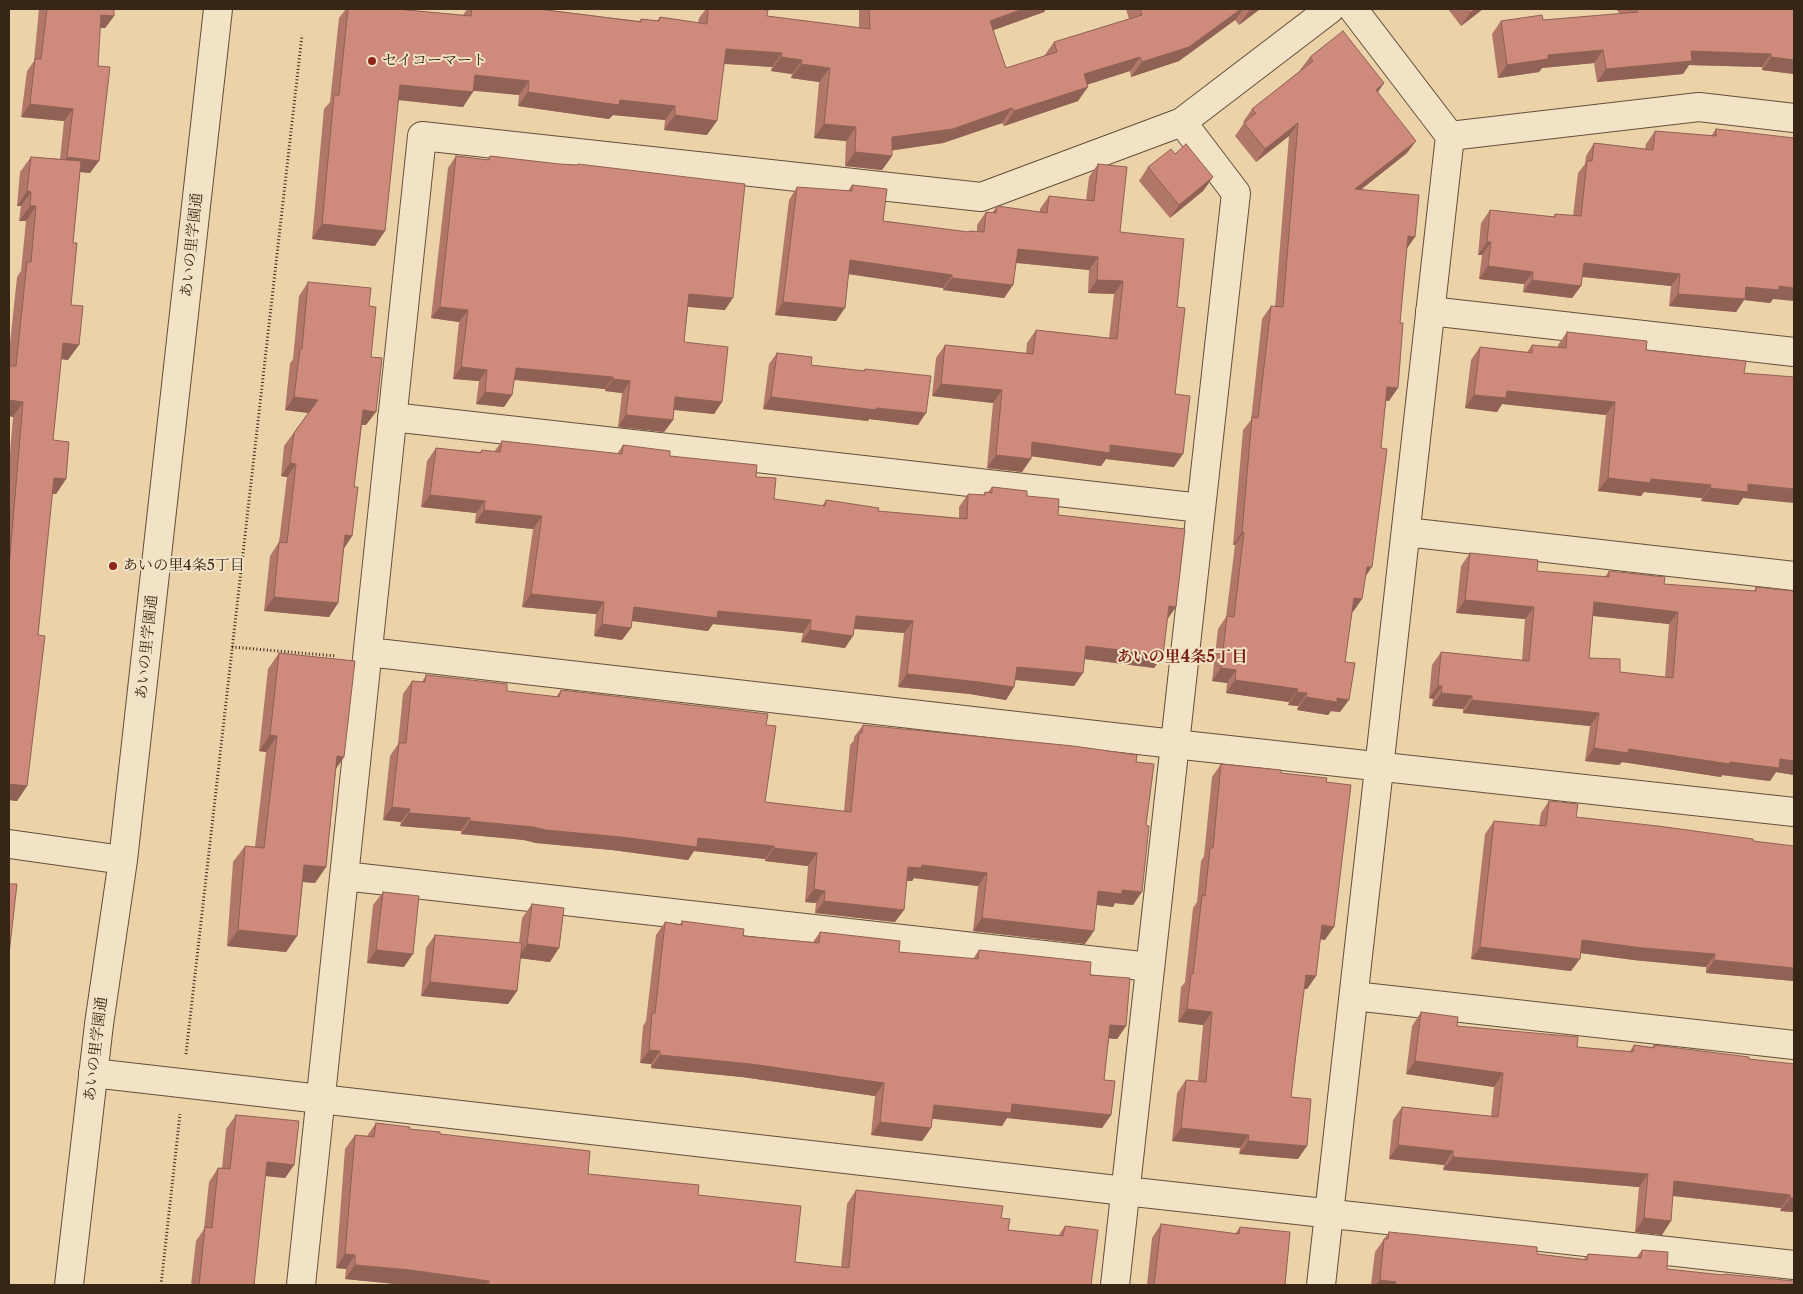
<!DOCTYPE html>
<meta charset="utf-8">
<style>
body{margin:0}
#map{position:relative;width:1803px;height:1294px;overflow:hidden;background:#ebd2a8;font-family:"Libre Caslon Text",serif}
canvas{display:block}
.frame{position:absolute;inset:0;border:10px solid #372515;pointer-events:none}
</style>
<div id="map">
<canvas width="1803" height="1294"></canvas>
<div class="frame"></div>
</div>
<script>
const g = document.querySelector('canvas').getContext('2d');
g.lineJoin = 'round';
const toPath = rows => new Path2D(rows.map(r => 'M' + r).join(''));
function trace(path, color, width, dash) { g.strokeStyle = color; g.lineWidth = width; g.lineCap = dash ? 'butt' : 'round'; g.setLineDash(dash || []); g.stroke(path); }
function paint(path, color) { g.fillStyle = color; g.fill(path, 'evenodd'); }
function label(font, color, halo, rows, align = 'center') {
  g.font = font + ' "Libre Caslon Text","Noto Serif JP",serif'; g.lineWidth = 4; g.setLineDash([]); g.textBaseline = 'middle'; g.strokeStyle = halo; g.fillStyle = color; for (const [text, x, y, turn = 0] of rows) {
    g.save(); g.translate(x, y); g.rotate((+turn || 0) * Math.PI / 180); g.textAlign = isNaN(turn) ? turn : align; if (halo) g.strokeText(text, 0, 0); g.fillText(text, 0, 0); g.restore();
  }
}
const minor = toPath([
 [1450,136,1699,107,1794,118],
 [1430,311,1794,352],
 [392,417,1201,508],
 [1406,532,1794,576],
 [368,652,1174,744,1794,812],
 [9,844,123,860],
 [344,876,1150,967],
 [1354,996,1794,1045],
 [93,1073,1125,1191,1794,1265],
 [69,1285,99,1024,123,860,218,9],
 [301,1285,422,136,981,197,1182,122,1330,9],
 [1115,1285,1236,193,1182,122],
 [1321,1285,1450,136,1353,9]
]);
trace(minor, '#64503a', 30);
trace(toPath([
 [232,647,336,656],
 [186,1054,302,35],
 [161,1285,180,1114]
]), '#372515', 3, [1, 2.5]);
trace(minor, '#f2e2c6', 28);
paint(toPath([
 [39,9,114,9,114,16,105,28,100,28,90,173,80,172,73,243,68,360,61,359,53,440,66,479,56,494,52,494,38,635,27,786,17,801,9,800,9,464,13,417,9,416,9,353,17,277,21,271,26,221,19,221,21,206,17,206,20,172,31,157,60,159,64,121,21,117,27,71,34,61],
 [346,9,397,9,463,15,467,9,539,9,639,21,641,19,657,21,660,17,698,23,699,18,706,9,755,9,767,16,859,28,859,9,1046,9,1044,12,993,30,1006,68,1044,56,1054,42,1129,19,1126,9,1260,9,1239,25,1235,20,1179,61,1131,77,1130,71,1088,84,1078,101,1004,126,1002,123,943,143,892,150,892,156,882,170,845,166,846,141,814,138,819,82,791,78,792,74,771,71,772,67,724,64,707,135,664,130,665,120,613,115,609,119,518,106,519,95,473,90,463,107,398,100,375,246,312,239,324,109,330,102,339,18],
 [1448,9,1483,9,1461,26],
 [1616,9,1794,9,1794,74,1762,70,1762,67,1689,65,1683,74,1597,82,1594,63,1542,68,1539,72,1498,78,1492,34,1501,21,1543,20,1620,14],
 [1310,57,1384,83,1378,92,1407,153,1362,189,1406,249,1389,401,1386,401,1362,599,1352,612,1345,662,1340,712,1331,711,1328,715,1297,710,1298,706,1288,705,1289,702,1226,693,1227,683,1212,681,1218,629,1226,617,1235,545,1233,545,1243,430,1251,420,1262,319,1271,306,1275,307,1289,136,1256,162,1235,136,1244,123,1243,122,1252,109,1301,70,1300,70],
 [1716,129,1773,299,1770,303,1744,300,1736,312,1669,306,1671,286,1582,277,1581,286,1572,298,1523,292,1524,284,1479,279,1482,255,1478,255,1481,223,1490,210,1553,217,1555,214,1573,216,1578,173,1585,164,1586,156,1594,143,1645,149,1646,144,1655,131,1711,136],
 [1175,154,1213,177,1203,191,1170,218,1139,181,1148,167],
 [456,156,487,160,490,156,559,164,577,165,578,164,725,310,688,307,684,342,722,402,714,414,674,410,673,420,664,432,618,427,622,393,605,391,605,389,514,380,512,395,504,407,476,404,479,381,453,379,459,322,431,318,448,168],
 [1098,164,1120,232,1177,307,1174,467,1106,459,1101,466,1031,456,1022,472,987,468,993,403,932,396,936,358,945,345,1026,353,1027,343,1036,330,1109,338,1114,294,1088,293,1089,270,1016,263,1013,285,1004,298,943,290,943,288,849,274,836,321,775,315,789,200,797,187,848,191,852,185,883,221,968,232,969,231,977,231,977,225,986,212,992,213,997,206,1040,212,1040,209,1049,196,1086,200,1089,177],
 [308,282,369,306,371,357,366,425,362,425,354,487,352,536,344,548,338,603,329,617,264,611,270,556,279,542,287,477,281,476,284,446,308,413,285,410,290,363,293,359,299,296],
 [1567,332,1744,373,1743,498,1738,505,1701,501,1702,498,1644,492,1641,496,1598,491,1606,415,1502,404,1497,412,1465,408,1471,360,1480,347,1527,352,1532,345,1558,347,1558,345],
 [777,353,811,365,863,371,865,369,918,425,869,419,868,421,763,409,769,364],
 [502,441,617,454,623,445,756,477,774,499,822,506,826,500,878,511,959,518,959,507,968,494,983,495,985,492,988,492,992,487,1027,496,1058,515,1167,619,1163,655,1154,668,1084,659,1074,686,1015,680,1014,687,1006,700,970,694,898,687,904,633,854,629,845,648,801,642,803,633,713,624,708,631,632,621,631,628,622,640,594,636,596,614,522,607,533,529,475,523,476,513,421,507,427,461,436,448,480,452,482,450,494,452],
 [1470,553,1537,571,1605,577,1609,571,1664,584,1754,591,1756,587,1794,591,1794,775,1776,772,1770,781,1722,775,1721,777,1622,762,1619,765,1585,761,1590,726,1463,713,1463,709,1432,706,1433,699,1429,698,1432,665,1441,652,1522,660,1525,619,1456,613,1461,566],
 [1593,616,1669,624,1665,677,1620,672,1589,658],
 [279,653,344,757,336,768,326,867,315,883,303,882,297,936,286,952,227,946,233,862,245,846,255,847,266,752,259,751,268,669],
 [426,675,507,691,556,697,561,690,766,725,765,802,844,811,850,745,854,740,854,737,863,725,1136,762,1133,905,1115,903,1113,907,1097,905,1085,944,973,931,978,886,914,878,912,881,906,881,895,922,815,913,816,903,805,902,808,866,765,861,765,859,694,851,688,860,612,850,536,843,524,840,461,834,461,831,400,826,401,822,383,820,390,756,398,744,403,694,412,681,422,682],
 [1221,764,1281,773,1325,940,1320,939,1316,976,1307,989,1304,989,1291,1097,1298,1159,1239,1154,1240,1148,1172,1141,1177,1093,1186,1080,1198,1081,1203,1025,1178,1022,1181,987,1185,982,1193,908,1197,902,1201,861,1204,856,1212,777],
 [1549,801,1576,817,1753,841,1794,981,1706,973,1706,967,1634,960,1580,953,1571,971,1471,959,1485,834,1494,821,1539,826,1541,813],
 [383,892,404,967,367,963,373,905],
 [532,904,550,962,520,958,517,991,508,1004,421,996,426,948,435,935,519,943,522,918],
 [682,921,743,936,813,942,820,932,899,952,973,959,979,950,1090,975,1126,1026,1117,1039,1109,1038,1104,1080,1111,1115,1102,1128,1007,1118,1002,1126,932,1118,931,1128,922,1141,871,1135,875,1096,742,1077,651,1068,651,1064,640,1063,643,1026,646,1021,656,935,665,922,680,924],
 [1421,1012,1457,1026,1577,1047,1630,1051,1634,1045,1652,1047,1654,1045,1749,1059,1794,1064,1794,1212,1780,1211,1781,1208,1673,1196,1662,1235,1635,1232,1639,1187,1443,1170,1444,1165,1389,1159,1393,1120,1402,1107,1491,1116,1494,1087,1406,1074,1412,1026],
 [236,1115,294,1165,285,1178,265,1176,254,1285,191,1285,196,1241,204,1229,209,1182,218,1168,222,1168,226,1129],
 [376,1123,440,1134,588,1174,698,1195,795,1262,841,1267,847,1204,856,1190,1001,1218,1008,1230,1058,1236,1065,1226,1091,1285,406,1285,345,1279,346,1269,336,1268,345,1149,355,1135,367,1136],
 [1161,1224,1235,1234,1240,1227,1285,1285,1147,1285,1152,1238],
 [1389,1232,1537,1254,1584,1259,1588,1254,1636,1258,1642,1250,1667,1269,1723,1275,1724,1274,1794,1285,1371,1285,1375,1252]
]), '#b17769');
paint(toPath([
 [1023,9,1046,9,1044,12,980,35,990,21],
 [1241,9,1243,9,1235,20,1179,61,1131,77,1142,62],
 [1251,9,1260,9,1239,25,1249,11],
 [1475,9,1483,9,1461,26,1470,13],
 [101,15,114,16,105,28,92,27],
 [726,49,782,53,772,67,716,63],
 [1603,50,1594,63,1542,68,1539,72,1498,78,1507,65,1548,55],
 [1691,51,1771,54,1762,67,1689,65,1683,74,1597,82,1606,69],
 [781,57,802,60,792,74,771,71],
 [1140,57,1130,71,1074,89,1084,74],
 [1771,57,1794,60,1794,74,1762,70],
 [801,64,830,68,819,82,791,78],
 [475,75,529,81,519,95,465,90],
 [1384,83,1375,96,1376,90],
 [400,85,473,92,463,107,390,99],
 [1088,87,1078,101,1004,126,1014,111],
 [528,92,620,100,675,106,665,120,613,115,609,119,518,106],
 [30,104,73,109,64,121,21,117],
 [1012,108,1002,123,943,143,882,152,892,137],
 [675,115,717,121,707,135,664,130],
 [1298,123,1289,136,1256,162,1265,149],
 [824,124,856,127,846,141,814,138],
 [1416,141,1407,153,1346,201,1355,189],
 [855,152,892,156,882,170,845,166],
 [67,157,99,161,90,173,58,169],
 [1213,177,1203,191,1170,218,1179,205],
 [27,191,31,192,21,206,17,206],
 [30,206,36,206,26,221,19,221],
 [322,224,385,231,375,246,312,239],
 [1408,236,1415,237,1406,250],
 [1487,242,1491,242,1482,255,1478,255],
 [1018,249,1098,257,1089,270,1009,262],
 [850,260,952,275,943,288,841,273],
 [1584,263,1680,274,1671,286,1575,276],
 [1488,266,1533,272,1524,284,1479,279],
 [952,278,1013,285,1004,298,943,290],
 [1097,280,1123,281,1114,294,1088,293],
 [1532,280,1581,286,1572,298,1523,292],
 [1779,286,1794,288,1794,301,1773,299,1770,303,1744,300,1736,312,1669,306,1678,294,1746,287],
 [689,294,733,298,725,310,681,306],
 [783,302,845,308,836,321,775,315],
 [440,307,468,310,459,322,431,318],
 [63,343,79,345,68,360,53,358],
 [461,367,487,370,479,381,453,379],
 [516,368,613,377,605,389,508,379],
 [613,379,630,381,622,393,605,391],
 [941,384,1002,390,993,403,932,396],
 [1387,387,1398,388,1389,401,1378,400],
 [1507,391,1615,402,1606,415,1502,404,1497,412,1465,408,1474,395],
 [485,392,512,395,504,407,476,404],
 [294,397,318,400,309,413,285,410],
 [675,397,722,402,714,414,667,409],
 [771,397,876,408,926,413,918,425,869,419,868,421,763,409],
 [9,400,23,402,13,417,9,416],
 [363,410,376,412,366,425,354,424],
 [626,415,673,420,664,432,618,427],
 [1032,442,1110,445,1183,454,1174,467,1106,459,1101,466,1023,455],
 [996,455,1031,459,1022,472,987,468],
 [290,463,296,464,287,477,281,476],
 [54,478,66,479,56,494,43,493],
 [1608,478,1651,479,1711,485,1702,498,1644,492,1641,496,1598,491],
 [1748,484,1794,489,1794,503,1743,498,1738,505,1701,501,1710,488],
 [430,495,485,501,476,513,421,507],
 [484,510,542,516,533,529,475,523],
 [1242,532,1244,532,1235,545,1233,545],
 [345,535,352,536,343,550],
 [1367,567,1372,567,1363,580],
 [531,594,604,602,596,614,522,607],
 [274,597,338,603,329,617,264,611],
 [1354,598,1362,599,1353,612,1345,611],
 [1465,600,1534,607,1525,619,1456,613],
 [1594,602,1678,612,1669,624,1586,615],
 [1169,606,1176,607,1167,620],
 [634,607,718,611,811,620,803,633,713,624,708,631,625,620],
 [856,616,913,621,904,633,847,628],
 [602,624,631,628,622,640,594,636],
 [810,630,853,636,845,648,801,642],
 [1086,646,1163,655,1154,668,1077,658],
 [1017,667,1083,673,1074,686,1008,679],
 [1221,668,1236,670,1227,683,1212,681],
 [907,674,979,682,1014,687,1006,700,970,694,898,687],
 [1235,680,1298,689,1289,702,1226,693],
 [1438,686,1442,686,1433,699,1429,698],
 [1297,692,1307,693,1298,706,1288,705],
 [1441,693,1472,696,1463,709,1432,706],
 [1306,697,1337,698,1349,700,1340,712,1331,711,1328,715,1297,710],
 [1472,700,1599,713,1590,726,1463,713],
 [270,735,277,736,266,752,259,751],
 [1594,748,1629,749,1730,762,1780,759,1794,761,1794,775,1776,772,1770,781,1722,775,1721,777,1622,762,1619,765,1585,761],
 [337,756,344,757,333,773],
 [9,784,27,786,17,801,9,800],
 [392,807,410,809,401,822,383,820],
 [409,813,470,818,461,831,400,826],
 [470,821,698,838,774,846,765,859,694,851,688,860,612,850,536,843,524,840,461,834],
 [774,848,817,853,808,866,765,861],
 [304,865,326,867,315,883,293,881],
 [922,865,987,873,978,886,914,878,912,881,899,880,908,867],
 [814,889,825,891,816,903,805,902],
 [1122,890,1142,892,1133,905,1115,903,1113,907,1089,904,1098,891],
 [824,901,904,910,895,922,815,913],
 [982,918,1094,931,1085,944,973,931],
 [1322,925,1334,927,1325,940,1313,938],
 [238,930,297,936,286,952,227,946],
 [1582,940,1715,954,1706,967,1634,960,1573,952],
 [527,944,559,948,550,962,518,958],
 [1480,947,1580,959,1571,971,1471,959],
 [376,950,413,954,404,967,367,963],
 [1714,960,1794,968,1794,981,1706,973],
 [1306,975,1316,976,1307,989,1297,988],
 [430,982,517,991,508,1004,421,996],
 [1187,1009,1212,1012,1203,1025,1178,1022],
 [1110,1025,1126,1026,1117,1039,1101,1038],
 [649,1050,660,1051,651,1064,640,1063],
 [660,1055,751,1064,884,1083,875,1096,742,1077,651,1068],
 [1415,1061,1503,1073,1494,1087,1406,1074],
 [1012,1104,1111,1115,1102,1128,1007,1118,1002,1126,925,1118,934,1105],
 [880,1122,931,1128,922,1141,871,1135],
 [1181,1128,1249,1135,1240,1148,1172,1141],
 [1248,1141,1307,1146,1298,1159,1239,1154],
 [1398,1145,1453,1151,1444,1165,1389,1159],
 [1453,1157,1648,1174,1639,1187,1443,1170],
 [267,1162,294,1165,285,1178,257,1175],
 [1674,1181,1790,1195,1781,1208,1665,1195],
 [1790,1198,1794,1198,1794,1212,1780,1211],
 [1644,1218,1671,1221,1662,1235,1635,1232],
 [345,1254,355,1255,346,1269,336,1268],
 [355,1265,410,1270,489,1281,486,1285,406,1285,345,1279],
 [1380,1280,1396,1282,1393,1285,1376,1285]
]), '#906155');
const building = toPath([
 [47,9,114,9,114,16,101,15,98,66,110,67,99,161,67,157,73,109,30,104,35,59,41,59,47,9],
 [348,9,397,9,471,16,472,9,539,9,641,22,641,19,659,21,660,17,707,24,708,9,755,9,768,10,767,16,870,29,869,9,1023,9,990,21,1006,68,1057,52,1054,42,1142,15,1140,9,1241,9,1189,47,1142,62,1140,57,1084,74,1088,87,1014,111,1012,108,953,129,892,137,892,156,855,152,856,127,824,124,830,68,801,64,802,60,781,57,782,53,726,49,717,121,675,115,675,106,620,100,619,105,528,92,529,81,475,75,473,92,400,85,385,231,322,224,334,95,339,95,348,9],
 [1467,9,1475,9,1470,13,1467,9],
 [1635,9,1794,9,1794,60,1771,57,1771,54,1691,51,1692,61,1606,69,1603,50,1548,55,1548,59,1507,65,1501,21,1542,15,1543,20,1638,12,1635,9],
 [1343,31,1384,83,1376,90,1416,141,1355,189,1419,195,1415,237,1408,236,1400,323,1403,323,1398,388,1387,387,1381,448,1387,449,1372,567,1367,567,1362,599,1354,598,1345,662,1355,663,1349,700,1337,698,1337,702,1306,697,1307,693,1297,692,1298,689,1235,680,1236,670,1221,668,1227,616,1234,617,1244,532,1242,532,1252,417,1258,418,1271,306,1283,307,1298,123,1265,149,1244,123,1256,113,1252,109,1313,61,1310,57,1343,31],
 [1716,129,1794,138,1794,288,1779,286,1779,290,1746,287,1745,299,1678,294,1680,274,1584,263,1581,286,1532,280,1533,272,1488,266,1491,242,1487,242,1490,210,1555,217,1555,214,1581,216,1587,161,1592,161,1594,143,1653,150,1655,131,1716,136,1716,129],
 [1186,144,1213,177,1179,205,1148,167,1171,149,1175,154,1186,144],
 [456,156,489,160,490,156,559,164,578,165,578,164,745,184,733,298,689,294,684,342,728,347,722,402,675,397,673,420,626,415,630,381,613,379,613,377,516,368,512,395,485,392,487,370,461,367,468,310,440,307,456,156],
 [31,157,81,161,73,243,77,243,71,305,83,306,79,345,63,343,53,440,69,442,66,479,54,478,38,635,45,636,27,786,9,784,9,567,23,402,9,400,9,366,16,366,27,262,31,262,36,206,30,206,31,192,27,191,31,157],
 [1098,164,1127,167,1120,232,1184,239,1177,307,1185,308,1175,394,1190,396,1183,454,1110,445,1110,453,1032,442,1031,459,996,455,1002,390,941,384,945,345,1033,354,1036,330,1117,339,1123,281,1097,280,1098,257,1018,249,1013,285,952,278,952,275,850,260,845,308,783,302,797,187,852,191,852,185,887,189,883,221,969,232,969,231,984,232,986,212,996,213,997,206,1047,213,1049,196,1094,201,1098,164],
 [308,282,371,288,369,306,376,307,371,357,382,358,376,412,363,410,354,487,358,487,352,536,345,535,338,603,274,597,279,542,287,543,296,464,290,463,294,433,318,400,294,397,300,349,302,349,308,282],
 [1567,332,1647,341,1646,350,1746,361,1744,373,1794,377,1794,489,1748,484,1748,492,1710,488,1711,485,1651,479,1650,483,1608,478,1615,402,1507,391,1506,398,1474,395,1480,347,1532,353,1532,345,1566,348,1567,332],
 [777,353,812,357,811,365,865,371,865,369,931,376,926,413,876,408,876,410,771,397,777,353],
 [502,441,622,454,623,445,670,451,670,456,757,465,756,477,776,478,774,499,825,506,826,500,879,508,878,511,967,519,968,494,985,495,985,492,992,493,992,487,1027,491,1027,496,1059,499,1058,515,1185,529,1176,607,1169,606,1163,655,1086,646,1083,673,1017,667,1014,687,979,682,907,674,913,621,856,616,853,636,810,630,811,620,718,611,717,618,634,607,631,628,602,624,604,602,531,594,542,516,484,510,485,501,430,495,436,448,481,453,482,450,500,452,502,441],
 [1470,553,1538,560,1537,571,1609,577,1609,571,1665,577,1664,584,1756,591,1756,587,1794,591,1794,761,1780,759,1779,768,1730,762,1730,764,1629,749,1628,753,1594,748,1599,713,1472,700,1472,696,1441,693,1442,686,1438,686,1441,652,1529,661,1534,607,1465,600,1470,553],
 [1594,602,1678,612,1673,678,1620,672,1620,659,1589,658,1594,602],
 [279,653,355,661,344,757,337,756,326,867,304,865,297,936,238,930,245,846,264,848,277,736,270,735,279,653],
 [426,675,507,684,507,691,559,697,561,690,768,714,766,725,776,726,765,802,851,812,859,733,862,733,863,725,1073,746,1137,755,1136,762,1154,764,1146,825,1149,826,1142,892,1122,890,1122,894,1098,891,1094,931,982,918,987,873,922,865,921,868,908,867,904,910,824,901,825,891,814,889,817,853,774,848,774,846,698,838,697,847,621,837,545,830,533,827,470,821,470,818,409,813,410,809,392,807,399,743,406,743,412,681,425,682,426,675],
 [1221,764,1281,770,1281,773,1327,778,1326,782,1351,785,1334,927,1322,925,1316,976,1306,975,1297,1045,1291,1097,1311,1099,1307,1146,1248,1141,1249,1135,1181,1128,1186,1080,1206,1082,1212,1012,1187,1009,1191,974,1193,974,1202,895,1205,896,1210,848,1213,848,1221,764],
 [1549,801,1578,804,1576,817,1658,826,1753,839,1753,841,1794,846,1794,968,1714,960,1715,954,1643,948,1582,940,1580,959,1480,947,1494,821,1546,826,1549,801],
 [9,884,17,884,9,954,9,884],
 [383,892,419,896,413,954,376,950,383,892],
 [532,904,564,908,559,948,527,944,532,904],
 [682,921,744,929,743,936,819,943,820,932,900,941,899,952,978,959,979,950,1091,962,1090,975,1130,978,1126,1026,1110,1025,1104,1080,1115,1081,1111,1115,1012,1104,1011,1113,934,1105,931,1128,880,1122,884,1083,751,1064,660,1055,660,1051,649,1050,652,1013,655,1013,665,922,682,925,682,921],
 [435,935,522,943,517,991,430,982,435,935],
 [1421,1012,1458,1017,1457,1026,1578,1037,1577,1047,1633,1052,1634,1045,1654,1048,1654,1045,1749,1057,1749,1059,1794,1064,1794,1198,1790,1198,1790,1195,1674,1181,1671,1221,1644,1218,1648,1174,1453,1157,1453,1151,1398,1145,1402,1107,1498,1117,1503,1073,1415,1061,1421,1012],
 [236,1115,299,1121,294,1165,267,1162,254,1285,199,1285,205,1227,212,1228,218,1168,230,1169,236,1115],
 [376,1123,410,1127,409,1129,440,1132,440,1134,590,1151,588,1174,699,1185,698,1195,801,1206,795,1262,849,1268,856,1190,1003,1206,1001,1218,1010,1219,1008,1230,1063,1236,1065,1226,1098,1230,1091,1285,489,1285,489,1281,410,1270,355,1265,355,1255,345,1254,355,1135,374,1137,376,1123],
 [1161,1224,1239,1234,1240,1227,1290,1232,1285,1285,1154,1285,1161,1224],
 [1389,1232,1537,1247,1537,1254,1587,1260,1588,1254,1641,1258,1642,1250,1668,1252,1667,1269,1723,1275,1724,1274,1794,1281,1794,1285,1395,1285,1396,1282,1380,1280,1384,1239,1388,1239,1389,1232]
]);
paint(building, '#ce8a7a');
trace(building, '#906155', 1);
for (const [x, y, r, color] of [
 [372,61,5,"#8f2418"],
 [113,566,5,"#8f2418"]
]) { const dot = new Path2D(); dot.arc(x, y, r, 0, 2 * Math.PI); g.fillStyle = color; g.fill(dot); trace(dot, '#f2e2c6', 2); }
label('15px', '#372515', '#f2e2c6', [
 ["セイコーマート",382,61],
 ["あいの里4条5丁目",123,566]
], 'left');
label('15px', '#372515', '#f2e2c6', [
 ["あいの里学園通",192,245,-84],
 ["あいの里学園通",147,647,-84],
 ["あいの里学園通",96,1049,-83]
]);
label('bold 16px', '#7a1f14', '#f2e2c6', [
 ["あいの里4条5丁目",1182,657]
]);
</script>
